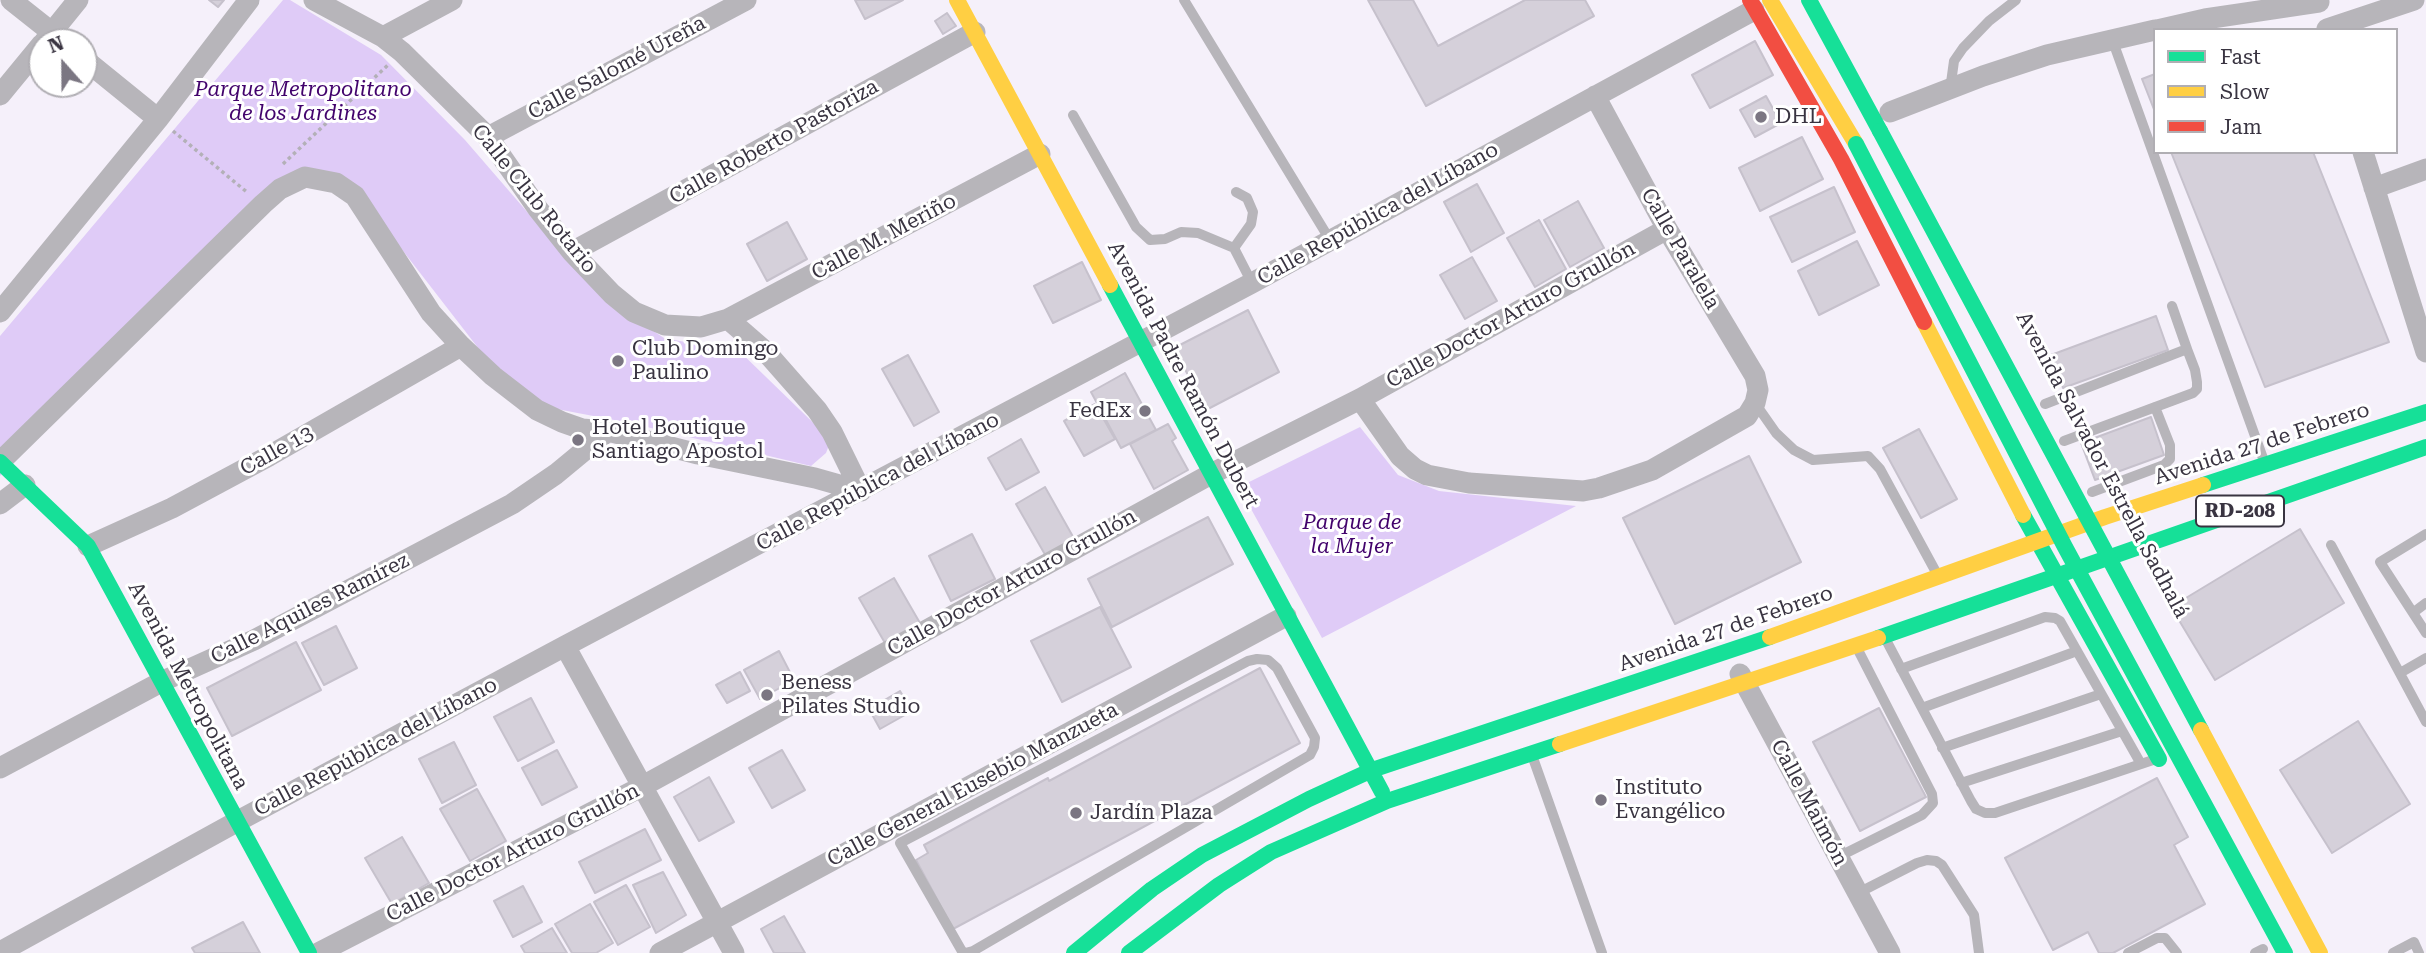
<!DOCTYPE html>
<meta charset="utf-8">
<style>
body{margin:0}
#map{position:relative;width:2426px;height:953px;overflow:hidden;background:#f5f0fa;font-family:"Roboto Serif",serif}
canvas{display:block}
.legend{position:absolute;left:2153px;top:28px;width:245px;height:126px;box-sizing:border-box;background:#fff;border:2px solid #b0aeb3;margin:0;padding:9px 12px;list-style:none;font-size:21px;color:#393441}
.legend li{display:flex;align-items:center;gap:14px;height:35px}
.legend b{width:35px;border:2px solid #b0aeb3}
.north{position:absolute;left:28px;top:28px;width:70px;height:70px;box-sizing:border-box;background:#fff;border:2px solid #b0aeb3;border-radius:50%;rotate:339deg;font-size:19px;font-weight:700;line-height:28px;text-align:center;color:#393441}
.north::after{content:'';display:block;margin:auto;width:24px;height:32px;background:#7b7682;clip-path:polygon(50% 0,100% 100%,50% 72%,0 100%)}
</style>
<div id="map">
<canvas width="2426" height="953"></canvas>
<ul class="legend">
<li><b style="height:9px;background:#16e098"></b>Fast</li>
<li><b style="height:9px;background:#ffcf43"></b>Slow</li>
<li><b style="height:9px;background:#f24e42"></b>Jam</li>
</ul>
<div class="north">N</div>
</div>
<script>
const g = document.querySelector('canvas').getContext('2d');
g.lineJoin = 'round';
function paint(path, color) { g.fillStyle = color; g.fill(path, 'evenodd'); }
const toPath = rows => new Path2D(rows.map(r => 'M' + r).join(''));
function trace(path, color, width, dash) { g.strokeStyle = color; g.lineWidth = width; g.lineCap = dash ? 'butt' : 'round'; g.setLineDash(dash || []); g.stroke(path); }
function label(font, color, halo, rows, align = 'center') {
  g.font = font + ' "Roboto Serif",serif'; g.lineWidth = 6; g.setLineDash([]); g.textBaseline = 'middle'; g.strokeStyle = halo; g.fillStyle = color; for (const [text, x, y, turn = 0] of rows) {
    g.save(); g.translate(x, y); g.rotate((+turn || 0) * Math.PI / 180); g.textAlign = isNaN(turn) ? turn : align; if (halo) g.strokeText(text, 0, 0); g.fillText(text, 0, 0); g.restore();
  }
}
paint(toPath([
 [283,0,290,0,381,55,465,140,535,221,611,303,664,338,712,347,733,345,831,440,826,453,811,466,630,423,520,402,376,216,335,181,273,188,0,476,0,336],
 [1360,427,1398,475,1439,491,1576,506,1322,638,1239,487]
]), '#dfcbf7');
const building = toPath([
 [209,0,224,0,218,7,209,0],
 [855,0,903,0,865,19,855,0],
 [1368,0,1413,0,1438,46,1525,0,1585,0,1594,16,1426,106,1368,0],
 [947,13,956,26,943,34,935,21,947,13],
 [1755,41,1773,75,1710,108,1692,75,1755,41],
 [2155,74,2155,112,2142,79,2155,74],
 [1766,96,1781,123,1755,137,1740,110,1766,96],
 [1802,137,1823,179,1760,211,1739,168,1802,137],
 [2171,152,2313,152,2389,342,2265,387,2171,152],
 [1477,184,1504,233,1471,252,1444,202,1477,184],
 [1834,187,1855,232,1792,262,1770,217,1834,187],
 [1578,201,1604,248,1570,267,1544,220,1578,201],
 [1539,220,1566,269,1535,287,1507,238,1539,220],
 [787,222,807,259,767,281,747,244,787,222],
 [1857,241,1879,285,1819,315,1798,271,1857,241],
 [1472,257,1497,301,1465,319,1440,275,1472,257],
 [1082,262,1101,300,1053,323,1034,286,1082,262],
 [1248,310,1279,372,1206,410,1174,348,1248,310],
 [2156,316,2168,350,2063,388,2051,355,2156,316],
 [908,355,939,412,914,426,882,369,908,355],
 [1125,373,1156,430,1121,448,1091,392,1125,373],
 [1095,404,1115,439,1084,456,1064,421,1095,404],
 [2151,417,2164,455,2095,480,2081,443,2151,417],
 [1168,424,1176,438,1172,441,1188,470,1154,489,1130,444,1168,424],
 [1919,429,1957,499,1921,518,1883,448,1919,429],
 [1021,439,1039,472,1006,490,988,458,1021,439],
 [1749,456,1801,562,1675,624,1623,518,1749,456],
 [1045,487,1076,542,1047,558,1016,504,1045,487],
 [1208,517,1233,564,1112,627,1088,579,1208,517],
 [2300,529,2344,603,2215,680,2171,607,2300,529],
 [972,534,995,579,951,601,929,556,972,534],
 [894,578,920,623,885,643,859,598,894,578],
 [1100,607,1131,667,1062,702,1031,641,1100,607],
 [336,626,357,668,324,685,302,643,336,626],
 [296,642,321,690,232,736,207,688,296,642],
 [779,651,794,680,760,699,744,670,779,651],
 [1260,668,1300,743,953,929,916,860,928,853,924,845,1048,778,1049,781,1260,668],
 [740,672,750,691,727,703,716,685,740,672],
 [900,691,912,711,880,729,869,709,900,691],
 [531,698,554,742,518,761,494,717,531,698],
 [1879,708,1926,797,1860,831,1813,742,1879,708],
 [2358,721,2410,804,2332,853,2280,770,2358,721],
 [454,742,476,785,442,803,419,759,454,742],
 [557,750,577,787,542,805,522,768,557,750],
 [782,750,805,790,772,808,749,768,782,750],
 [709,777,734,822,699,841,674,797,709,777],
 [2157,778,2188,837,2174,845,2205,904,2113,953,2099,953,2088,932,2053,950,2005,858,2157,778],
 [477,789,506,841,470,861,440,809,477,789],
 [645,829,661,860,595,893,579,862,645,829],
 [402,837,429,883,392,904,365,858,402,837],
 [663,872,686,915,656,933,633,885,663,872],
 [626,885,650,927,618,945,594,902,626,885],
 [523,886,542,922,513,937,494,901,523,886],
 [590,904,613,943,596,953,572,953,555,924,590,904],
 [784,916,805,953,774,953,761,929,784,916],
 [243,922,260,953,195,953,192,948,243,922],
 [552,928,567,953,525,953,521,946,552,928]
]);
paint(building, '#d5d0da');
trace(building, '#c6c1cc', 2);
trace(toPath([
 [173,131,248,193],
 [283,164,389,64]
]), '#b3b0b7', 3.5, [3.5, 3.5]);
trace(toPath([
 [1184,0,1330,240],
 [2112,39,2264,461],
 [1950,90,1954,61,1963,48,1989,21,2016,0],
 [1073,115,1136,227,1150,240,1165,239,1181,232,1198,233,1234,248,1252,283],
 [1234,248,1251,224,1253,212,1247,198,1236,192],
 [1755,403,1776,433,1794,450,1813,460,1868,456,1880,469,1937,574],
 [2045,404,2187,349,2172,306],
 [2064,441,2193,393,2197,389,2197,382,2195,370,2187,349],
 [2092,492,2164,465,2170,459,2170,445,2155,407],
 [2426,534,2380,562,2426,633],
 [2331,545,2426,722],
 [2414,612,2426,603],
 [1885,638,1971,801,1976,809,1985,813,1995,813,2156,759],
 [1901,669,2045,617,2055,618,2060,621,2141,764],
 [2400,673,2426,658],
 [1922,708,2077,651],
 [1942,748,2101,694],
 [1533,758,1602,953],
 [1961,783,2122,731],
 [1838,857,1922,815,1933,803,1932,794,1857,648],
 [1858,893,1917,863,1927,860,1936,861,1942,865,1974,915,1979,953],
 [963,953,900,843,1248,661,1257,659,1268,660,1277,668,1315,738,1314,747,1310,755,973,951,965,953],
 [2128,953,2157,938,2165,938,2177,953],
 [2255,953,2263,949],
 [2393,953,2414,942,2419,953]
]), '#b7b5ba', 10);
trace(toPath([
 [11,0,64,42],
 [314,0,383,37,402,52,488,137,538,209,572,252,612,294,634,312,665,325,701,327,728,319,1040,154],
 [2327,29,2414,0],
 [2157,30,2205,19,2319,2],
 [383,37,452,0],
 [44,42,78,0],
 [84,59,158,119],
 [0,95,42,44],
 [1890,112,1983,76,2047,55,2155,30],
 [488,137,746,0],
 [2363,152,2426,352],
 [2374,188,2426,169],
 [572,252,975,32],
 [0,312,158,119,249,0],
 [728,319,766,352,817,410,832,432,861,491],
 [1360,399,1400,456,1415,469,1427,475,1469,483,1583,491,1599,488,1652,470,1747,416,1755,403,1758,390,1755,376,1667,229,1595,96],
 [0,462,263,204,280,189,305,177,336,183,355,196,431,313,461,346,493,376,537,410,562,422,582,429,608,431,698,454,815,478,861,491],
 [0,504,25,485],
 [88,546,172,508,269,456,461,346],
 [565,646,734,953],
 [1740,674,1890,953],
 [0,768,163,681,254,640,512,504,556,474,608,431],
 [0,952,238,821,565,646,1252,283,1754,10],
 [318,953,641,787,1211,474,1360,399,1667,229],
 [660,953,1286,616]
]), '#b7b5ba', 21);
trace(toPath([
 [1809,0,1880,131],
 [1110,285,1382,792],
 [0,462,88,546,309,953],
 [2203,485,2426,412],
 [2023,515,2159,759],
 [1878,638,2426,447],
 [1074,953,1152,889,1202,855,1309,799,1372,770,1770,637],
 [1129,953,1219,885,1271,852,1387,801,1560,744]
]), '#16e098', 16);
trace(toPath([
 [957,0,1110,285],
 [1770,0,1856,144],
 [1924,322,2023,515],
 [1770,637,2105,517,2203,485],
 [1560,744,1878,638]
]), '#ffcf43', 16);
trace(toPath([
 [1750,0,1841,159,1924,322]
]), '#f24e42', 16);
trace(toPath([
 [1880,131,2201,730],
 [1856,144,2065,547,2285,953]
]), '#16e098', 16);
trace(toPath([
 [2201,730,2320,953]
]), '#ffcf43', 16);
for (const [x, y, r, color] of [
 [1761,117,7,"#7b7682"],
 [618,361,7,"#7b7682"],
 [1145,411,7,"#7b7682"],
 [578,440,7,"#7b7682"],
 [767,695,7,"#7b7682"],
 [1601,800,7,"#7b7682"],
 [1076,813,7,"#7b7682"]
]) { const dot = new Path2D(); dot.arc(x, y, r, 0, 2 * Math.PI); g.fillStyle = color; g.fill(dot); trace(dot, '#fff', 2.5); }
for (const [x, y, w] of [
 [2240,511,88]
]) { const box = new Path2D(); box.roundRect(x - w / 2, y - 15.5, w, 31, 5); g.fillStyle = '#fff'; g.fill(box); trace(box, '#393441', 2); }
label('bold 19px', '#393441', null, [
 ["RD-208",2240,511]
]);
label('21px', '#393441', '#fff', [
 ["Calle Salomé Ureña",617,68,-28],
 ["Calle Roberto Pastoriza",774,142,-29],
 ["Calle Club Rotario",534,199,51],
 ["Calle República del Líbano",1378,214,-29],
 ["Calle M. Meriño",884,237,-28],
 ["Calle Paralela",1680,249,60],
 ["Calle Doctor Arturo Grullón",1511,315,-29],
 ["Avenida Padre Ramón Dubert",1183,375,62],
 ["Avenida 27 de Febrero",2262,444,-18],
 ["Calle 13",277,451,-29],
 ["Avenida Salvador Estrella Sadhalá",2102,465,62],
 ["Calle República del Líbano",878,482,-28],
 ["Calle Doctor Arturo Grullón",1012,583,-29],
 ["Calle Aquiles Ramírez",310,609,-27],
 ["Avenida 27 de Febrero",1726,629,-19],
 ["Avenida Metropolitana",188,686,62],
 ["Calle República del Líbano",376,747,-28],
 ["Calle General Eusebio Manzueta",973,785,-28],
 ["Calle Maimón",1809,803,62],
 ["Calle Doctor Arturo Grullón",513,853,-27]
]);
label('italic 21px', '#42036c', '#fff', [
 ["Parque Metropolitano",303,90],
 ["de los Jardines",303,114],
 ["Parque de",1352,523],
 ["la Mujer",1352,547]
]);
label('21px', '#393441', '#fff', [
 ["DHL",1775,117],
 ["Club Domingo",632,349],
 ["Paulino",632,373],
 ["FedEx",1131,411,"right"],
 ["Hotel Boutique",592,428],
 ["Santiago Apostol",592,452],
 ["Beness",781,683],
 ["Pilates Studio",781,707],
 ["Instituto",1615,788],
 ["Evangélico",1615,812],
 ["Jardín Plaza",1090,813]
], 'left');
</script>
